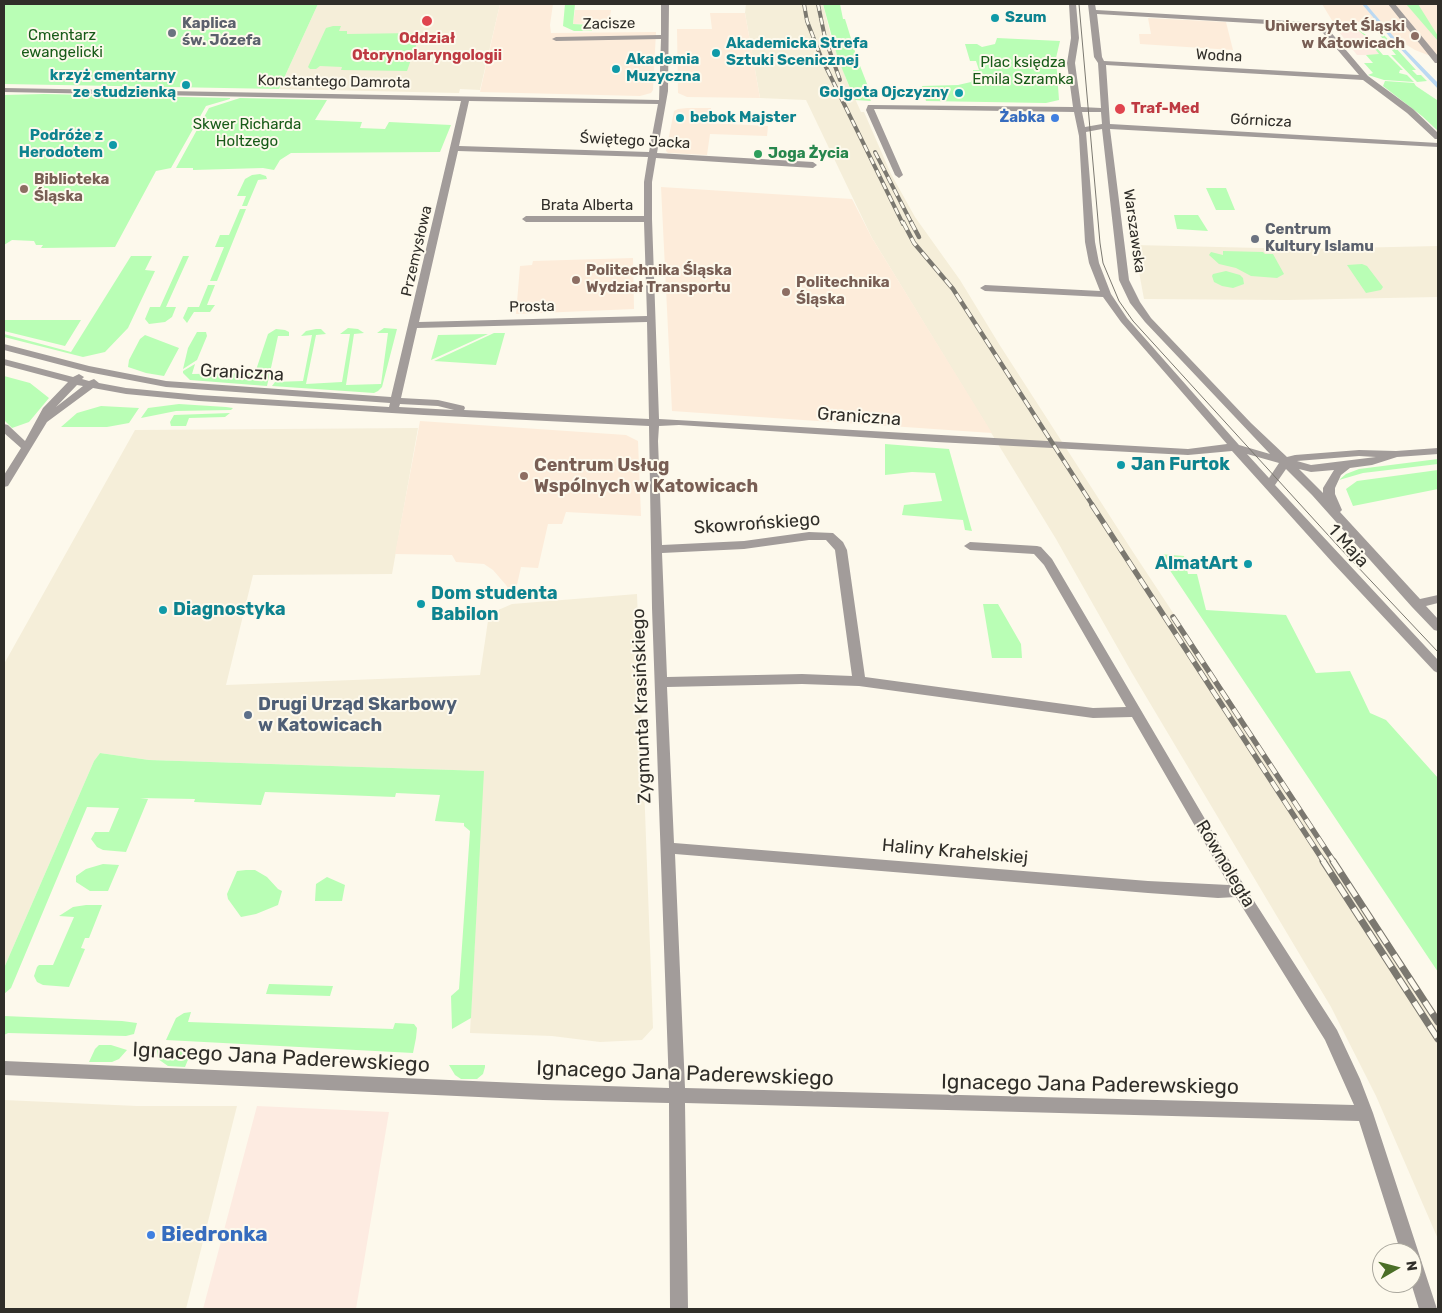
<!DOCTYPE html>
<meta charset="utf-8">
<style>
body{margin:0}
#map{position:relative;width:1442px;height:1313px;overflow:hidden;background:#fdf9ec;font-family:Rubik,sans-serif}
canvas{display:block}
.frame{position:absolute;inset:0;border:5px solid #302e29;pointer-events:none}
.north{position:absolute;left:1372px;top:1243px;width:50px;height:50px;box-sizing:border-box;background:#fdf9ec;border:1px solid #aba89e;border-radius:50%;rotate:82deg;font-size:14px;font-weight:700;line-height:20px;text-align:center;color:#302e29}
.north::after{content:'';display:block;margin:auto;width:18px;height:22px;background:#4b6f27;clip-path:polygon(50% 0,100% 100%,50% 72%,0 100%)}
</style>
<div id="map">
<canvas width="1442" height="1313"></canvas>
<div class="frame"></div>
<div class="north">N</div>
</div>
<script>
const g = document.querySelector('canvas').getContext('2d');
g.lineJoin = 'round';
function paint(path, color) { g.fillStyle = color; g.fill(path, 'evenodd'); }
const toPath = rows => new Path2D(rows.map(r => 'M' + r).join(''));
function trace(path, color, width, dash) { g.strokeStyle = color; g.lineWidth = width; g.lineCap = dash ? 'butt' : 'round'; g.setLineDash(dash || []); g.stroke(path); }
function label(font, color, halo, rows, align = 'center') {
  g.font = font + ' Rubik,sans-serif'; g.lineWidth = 4; g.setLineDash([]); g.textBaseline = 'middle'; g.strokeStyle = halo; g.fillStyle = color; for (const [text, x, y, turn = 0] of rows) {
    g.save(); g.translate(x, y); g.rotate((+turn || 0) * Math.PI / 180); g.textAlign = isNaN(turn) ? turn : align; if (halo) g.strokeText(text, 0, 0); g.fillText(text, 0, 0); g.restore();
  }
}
paint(toPath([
 [318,4,500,4,480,90,460,89,459,93,279,89],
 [746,4,823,4,831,37,847,81,861,112,864,112,891,174,915,217,960,280,999,344,1133,552,1438,1015,1438,1239,1376,1096,1331,1007,1132,673,1056,539,872,238,806,100,760,98,745,13],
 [1134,245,1303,249,1438,246,1438,297,1287,300,1144,299],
 [418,428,392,574,253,575,226,685,480,675,489,614,512,604,637,594,653,1028,642,1040,600,1042,552,1036,470,1033,483,771,149,760,100,753,94,761,4,968,4,664,135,430],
 [4,1100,137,1106,237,1106,186,1309,4,1309]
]), '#f5eed9');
paint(toPath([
 [1331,22,1348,22,1364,35,1380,55,1357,55],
 [257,1106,389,1112,356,1309,203,1309]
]), '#fdebe1');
paint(toPath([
 [500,4,553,4,550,25,551,33,656,32,653,90,651,93,640,96,480,92],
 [1322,4,1438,4,1438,59,1415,50,1369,22,1333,22],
 [575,10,611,10,609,23,573,24],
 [710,13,745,13,760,98,687,97,678,93,677,29,712,29],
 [1148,18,1226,22,1233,50,1140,44,1139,34,1151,34],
 [687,108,711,108,710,123,768,126,767,136,710,134,707,155,668,153,666,151,674,111,678,109],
 [661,187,852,199,872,238,992,433,672,411],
 [633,258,634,309,516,314,520,266,532,265,533,261],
 [420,421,626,435,638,441,641,516,566,512,562,524,548,524,538,568,521,567,514,598,506,585,493,570,484,564,456,562,452,555,395,554]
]), '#fdecda');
paint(toPath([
 [4,4,318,4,279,89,4,84],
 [565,4,575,4,573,24,592,25,592,31,574,31,563,26],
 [823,4,840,4,843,19,845,19,857,58,869,89,865,89,871,101,855,100,838,59],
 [1406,4,1418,4,1438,36,1438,41],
 [1348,22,1366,35,1383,55,1388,55,1403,70,1400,70,1399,73,1407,75,1414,82,1384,80,1368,75,1373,73,1364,63,1373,63,1366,55,1379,54,1364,35],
 [1369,22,1373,23,1416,70,1412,70,1417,75,1421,75,1427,81,1417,82,1391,55,1396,55],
 [333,26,341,26,339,31,347,31,347,34,414,33,419,37,407,71,341,70,342,67,320,66,316,69,310,69,308,67,326,28],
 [997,38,1060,41,1056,58,1059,100,1046,103,926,101,922,86,958,85,971,82,973,78,973,70,979,70,976,61,970,61,965,44,977,44,982,47,995,44],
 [1385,81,1414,83,1416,86,1437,100,1438,131,1422,116,1383,86],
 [44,94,230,98,230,99,206,106,171,168,156,171,115,247,41,248,43,245,36,245,34,241,12,240,4,245,4,95],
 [240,98,327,100,315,120,362,122,360,128,385,129,389,122,451,125,440,152,291,153,280,160,274,170,263,168,193,170,193,168,176,168,209,108],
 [260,174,266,176,267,179,258,180,247,206,242,206,246,196,237,196,245,179,252,175],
 [1206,188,1226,188,1235,210,1216,210],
 [240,209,246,209,217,281,210,281,224,247,215,247,220,235,229,235],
 [1174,215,1198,215,1208,231,1177,229],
 [1223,251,1263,252,1265,254,1273,254,1284,274,1277,278,1251,276,1236,268,1219,264,1209,255,1211,252,1223,255],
 [131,256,152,256,145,270,155,271,128,328,105,352,83,357,4,337,4,334,71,352],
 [183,256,189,256,166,307,176,307,172,317,165,322,149,324,145,319,150,307,160,307],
 [1362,264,1367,266,1383,287,1381,290,1366,293,1347,265],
 [1226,271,1240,275,1243,278,1244,284,1233,288,1222,286,1214,282,1212,276,1213,274],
 [208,285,215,285,207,305,215,305,210,312,194,312,187,323,183,318,188,307,199,307],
 [4,320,81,320,65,346,4,331],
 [348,328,358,329,364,333,354,334,346,385,381,384,388,333,377,333,384,328,397,329,382,387,378,391,374,393,272,386,275,382,303,381,312,335,301,336,306,331,316,329,321,329,326,334,316,335,306,384,342,382,350,334,340,334],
 [276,329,285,330,289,332,289,336,278,336,267,386,190,380,183,373,183,371,195,364,192,374,255,373,268,334],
 [197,332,206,332,207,336,197,360,183,369,188,348],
 [494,333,505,333,496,365,434,361],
 [488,334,431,360,438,335],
 [145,335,179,348,164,376,146,373,128,367,129,360,140,339],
 [4,376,30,383,49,398,29,422,12,428,4,420],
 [179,404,226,407,233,408,231,410,176,411,141,418,148,408],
 [101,406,139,408,129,423,107,427,61,427,77,413],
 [230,413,225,417,189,418,186,426,171,426,170,422,174,415],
 [885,444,949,449,972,531,965,530,963,520,902,515,904,505,942,501,935,473,912,472,885,475],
 [1438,459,1438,464,1363,473,1339,480,1346,474,1359,469],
 [1438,470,1438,489,1353,506,1346,489,1357,481],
 [1159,554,1184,556,1188,574,1197,574,1206,610,1286,615,1316,673,1350,671,1370,713,1386,720,1438,778,1438,972],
 [983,604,998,604,1021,644,1022,658,992,658],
 [100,753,149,760,484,771,471,1018,452,1029,451,996,459,989,470,831,464,826,464,823,435,821,440,795,396,793,395,797,265,792,261,805,194,802,195,799,140,798,148,799,126,852,103,850,97,847,91,839,95,832,109,832,119,808,87,807,11,988,4,994,4,968,94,761],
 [103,864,119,865,108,891,90,891,76,882,76,876,86,869],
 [246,870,255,870,267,877,278,889,282,891,278,905,256,914,241,917,228,899,227,894,237,871],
 [327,877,345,885,342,901,315,901,316,884],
 [86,905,102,905,89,938,85,938,81,948,85,949,69,987,43,985,37,982,34,976,37,967,39,965,53,965,74,917,59,916,73,907],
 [269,984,332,986,333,986,330,996,266,994],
 [191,1012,188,1022,393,1029,395,1023,414,1024,417,1028,416,1038,413,1053,166,1040,176,1018,184,1013],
 [4,1016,122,1021,137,1023,134,1034,126,1036,8,1033,4,1035],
 [99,1045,111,1045,127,1050,119,1059,112,1062,89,1062,95,1049],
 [179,1048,192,1050,185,1067,168,1066,158,1059,157,1050],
 [449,1065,485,1065,485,1067,483,1074,477,1079,461,1079,455,1075]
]), '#b9feb5');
paint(toPath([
 [1362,4,1366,4,1399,43,1438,83,1438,89,1394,42]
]), '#bbd9f2');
paint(toPath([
 [661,4,669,4,668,91,657,153,813,162,817,165,813,168,656,158,652,182,652,219,659,419,1188,449,1227,444,1121,322,1103,297,985,291,980,288,985,285,1100,291,1089,263,1085,242,1079,136,1074,112,874,109,903,175,899,178,895,175,866,110,868,105,871,105,1073,107,1067,63,1071,38,1069,4,1076,4,1079,38,1075,63,1081,107,1101,108,1098,63,1094,57,1088,4,1095,4,1096,10,1323,23,1368,76,1413,109,1438,133,1438,139,1435,139,1407,113,1363,80,1106,65,1110,124,1438,143,1438,147,1110,129,1129,280,1140,302,1151,318,1251,423,1287,457,1295,455,1359,450,1396,451,1438,448,1438,454,1397,457,1372,465,1350,468,1341,475,1335,488,1335,494,1342,510,1340,512,1420,599,1438,595,1438,603,1426,606,1438,619,1438,631,1434,630,1412,607,1312,495,1286,469,1275,485,1438,660,1438,673,1434,671,1332,562,1232,451,1188,455,936,442,679,425,659,426,658,441,662,545,744,541,809,532,833,533,843,542,847,550,865,677,1093,708,1126,707,1044,565,1034,554,970,550,964,546,970,542,1037,546,1041,547,1052,559,1245,887,1337,1030,1360,1079,1373,1113,1437,1309,1419,1309,1411,1283,1412,1253,1401,1253,1359,1121,685,1103,688,1309,670,1309,669,1103,543,1100,4,1075,4,1061,543,1084,669,1088,652,608,649,426,424,415,199,401,126,394,93,388,47,422,8,486,4,487,4,475,21,448,4,433,4,424,8,425,25,441,43,408,68,382,4,365,4,359,73,377,79,374,84,377,82,379,89,381,94,379,99,383,126,388,199,395,389,407,390,403,166,387,88,372,4,350,4,344,89,366,166,381,391,397,461,101,4,92,4,88,659,100,661,39,556,41,552,39,556,37,661,35,661,4],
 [1097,14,1318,27,1359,75,1104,61,1102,57,1097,14],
 [469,101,658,104,649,152,459,146,469,101],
 [1082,112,1101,112,1102,124,1085,127,1082,112],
 [1102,129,1119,280,1130,303,1145,322,1270,454,1239,445,1127,318,1111,294,1099,263,1095,242,1086,132,1102,129],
 [458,151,648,157,644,182,644,216,526,216,522,219,526,222,644,222,647,316,419,322,458,151],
 [647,322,649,419,464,410,465,408,464,406,438,400,401,398,417,328,647,322],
 [77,385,83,386,56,407,77,385],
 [400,404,438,406,454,410,399,407,400,404],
 [1247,454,1279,463,1269,478,1247,454],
 [1359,456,1376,457,1311,465,1297,461,1359,456],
 [1299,469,1311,472,1334,470,1323,488,1323,493,1299,469],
 [809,540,826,540,835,550,852,676,802,674,667,677,662,553,744,549,809,540],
 [802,684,859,686,1093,718,1132,717,1229,885,1148,881,674,843,667,687,802,684],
 [675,854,1148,893,1218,898,1236,897,1325,1040,1354,1105,685,1088,675,854],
 [1388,4,1395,4,1438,56,1438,63,1435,63,1388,4]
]), '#a29c9a');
trace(toPath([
 [1079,4,1100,243,1103,263,1119,301,1133,321,1339,547,1438,652]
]), '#7b7870', 1);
const railFar3 = toPath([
 [804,4,807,21,821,57,903,224],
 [818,4,825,38,840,80],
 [875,152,912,224]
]);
const railFar2 = toPath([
 [903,222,914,243,953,289,1093,506],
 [911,222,919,237]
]);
const railFar1 = toPath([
 [1092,505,1324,862],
 [1173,617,1334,862]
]);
const rail = toPath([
 [1323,861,1438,1039],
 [1333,861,1438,1022]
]);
trace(railFar3, '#7b7870', 4);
trace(railFar2, '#7b7870', 4.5);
trace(railFar1, '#7b7870', 5.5);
trace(rail, '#7b7870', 7);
trace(railFar3, '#fdf9ec', 2.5, [7]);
trace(railFar2, '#fdf9ec', 3, [9]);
trace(railFar1, '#fdf9ec', 4, [11]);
trace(rail, '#fdf9ec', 5, [14]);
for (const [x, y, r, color] of [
 [995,18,5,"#0f9aa8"],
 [427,21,6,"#e0444e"],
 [172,33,5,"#6b7280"],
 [1415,36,5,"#8d6e63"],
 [716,53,5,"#0f9aa8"],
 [616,69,5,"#0f9aa8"],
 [186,85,5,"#0f9aa8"],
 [959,93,5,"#0f9aa8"],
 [1120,109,6,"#e0444e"],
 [680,118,5,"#0f9aa8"],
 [1055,118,5,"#3f7fe0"],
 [113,145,5,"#0f9aa8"],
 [758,154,5,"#2e9e5b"],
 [24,189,5,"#8d6e63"],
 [1255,239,5,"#6b7280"],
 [576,280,5,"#8d6e63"],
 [786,292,5,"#8d6e63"],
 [1121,465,5,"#0f9aa8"],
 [524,476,5,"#8d6e63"],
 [1248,564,5,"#0f9aa8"],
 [421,604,5,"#0f9aa8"],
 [163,610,5,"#0f9aa8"],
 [248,715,5,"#5c6f8a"],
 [151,1235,5,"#3f7fe0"]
]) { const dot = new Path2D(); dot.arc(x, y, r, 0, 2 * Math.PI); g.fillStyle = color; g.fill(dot); trace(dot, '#fdf9ec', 2); }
label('bold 15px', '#0d838f', '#fdf9ec', [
 ["Szum",1005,18],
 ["Akademicka Strefa",726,44],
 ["Sztuki Scenicznej",726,61],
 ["Akademia",626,60],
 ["Muzyczna",626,77],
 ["krzyż cmentarny",176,76,"right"],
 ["ze studzienką",176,93,"right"],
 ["Golgota Ojczyzny",949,93,"right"],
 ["bebok Majster",690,118],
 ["Podróże z",103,136,"right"],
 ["Herodotem",103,153,"right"]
], 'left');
label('bold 15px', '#5b616d', '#fdf9ec', [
 ["Kaplica",182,24],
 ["św. Józefa",182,41],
 ["Centrum",1265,230],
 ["Kultury Islamu",1265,247]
], 'left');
label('15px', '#302e29', '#fdf9ec', [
 ["Zacisze",609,24,-1],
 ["Wodna",1219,56,3],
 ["Konstantego Damrota",334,82,1],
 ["Górnicza",1261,121,3],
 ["Świętego Jacka",635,141,3],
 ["Brata Alberta",587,206],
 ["Warszawska",1134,231,82],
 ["Przemysłowa",417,251,-77],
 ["Prosta",532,307,-1]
]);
label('bold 15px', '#785e54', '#fdf9ec', [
 ["Uniwersytet Śląski",1405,27,"right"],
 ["w Katowicach",1405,44,"right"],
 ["Biblioteka",34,180],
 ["Śląska",34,197],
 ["Politechnika Śląska",586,271],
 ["Wydział Transportu",586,288],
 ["Politechnika",796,283],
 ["Śląska",796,300]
], 'left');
label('15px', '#175b18', '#fdf9ec', [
 ["Cmentarz",62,36],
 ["ewangelicki",62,53],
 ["Plac księdza",1023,63],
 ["Emila Szramka",1023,80],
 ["Skwer Richarda",247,125],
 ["Holtzego",247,142]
]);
label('bold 15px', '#be3a42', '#fdf9ec', [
 ["Oddział",427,39],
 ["Otorynolaryngologii",427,56],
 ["Traf-Med",1131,109,"left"]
]);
label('bold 15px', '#366cbe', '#fdf9ec', [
 ["Żabka",1045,118]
], 'right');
label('bold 15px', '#27864d', '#fdf9ec', [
 ["Joga Życia",768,154]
], 'left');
label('18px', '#302e29', '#fdf9ec', [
 ["Graniczna",242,373,3],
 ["Graniczna",859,417,4],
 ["Skowrońskiego",757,524,-4],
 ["1 Maja",1348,546,48],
 ["Zygmunta Krasińskiego",642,706,-92],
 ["Haliny Krahelskiej",955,852,5],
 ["Równoległa",1225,864,59]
]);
label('bold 18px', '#0d838f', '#fdf9ec', [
 ["Jan Furtok",1131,465],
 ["AlmatArt",1238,564,"right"],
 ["Dom studenta",431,594],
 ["Babilon",431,615],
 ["Diagnostyka",173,610]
], 'left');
label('bold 18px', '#785e54', '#fdf9ec', [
 ["Centrum Usług",534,466],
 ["Wspólnych w Katowicach",534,487]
], 'left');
label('bold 18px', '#4e5e75', '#fdf9ec', [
 ["Drugi Urząd Skarbowy",258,705],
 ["w Katowicach",258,726]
], 'left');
label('21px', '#302e29', '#fdf9ec', [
 ["Ignacego Jana Paderewskiego",281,1058,3],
 ["Ignacego Jana Paderewskiego",685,1074,2],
 ["Ignacego Jana Paderewskiego",1090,1085,1]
]);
label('bold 21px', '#366cbe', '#fdf9ec', [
 ["Biedronka",161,1235]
], 'left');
</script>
